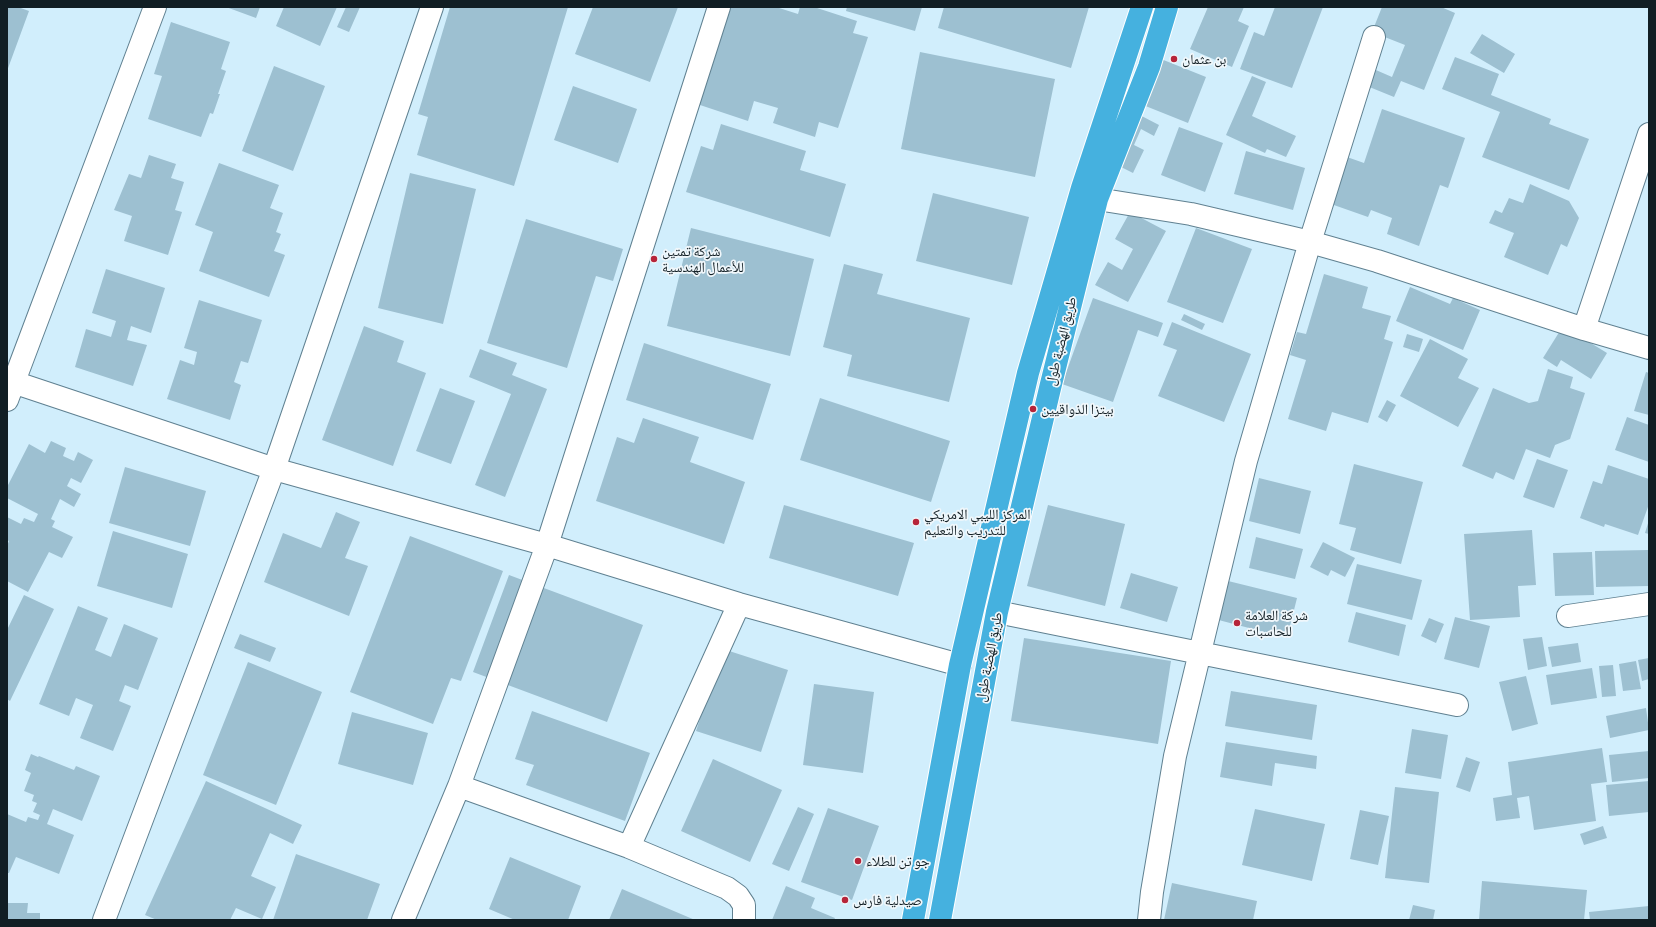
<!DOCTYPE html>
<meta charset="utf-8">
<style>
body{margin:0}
#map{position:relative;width:1656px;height:927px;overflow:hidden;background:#d1eefc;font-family:Commissioner,sans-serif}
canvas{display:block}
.frame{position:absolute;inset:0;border:8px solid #111e24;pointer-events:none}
</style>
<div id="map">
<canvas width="1656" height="927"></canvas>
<div class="frame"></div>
</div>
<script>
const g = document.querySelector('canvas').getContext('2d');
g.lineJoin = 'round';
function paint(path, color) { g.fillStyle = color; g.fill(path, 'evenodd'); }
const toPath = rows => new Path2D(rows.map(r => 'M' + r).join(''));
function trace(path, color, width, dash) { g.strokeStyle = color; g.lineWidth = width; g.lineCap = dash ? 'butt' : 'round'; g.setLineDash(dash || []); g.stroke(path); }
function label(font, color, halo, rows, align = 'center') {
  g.font = font + ' Commissioner,"Noto Naskh Arabic",sans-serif'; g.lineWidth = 3.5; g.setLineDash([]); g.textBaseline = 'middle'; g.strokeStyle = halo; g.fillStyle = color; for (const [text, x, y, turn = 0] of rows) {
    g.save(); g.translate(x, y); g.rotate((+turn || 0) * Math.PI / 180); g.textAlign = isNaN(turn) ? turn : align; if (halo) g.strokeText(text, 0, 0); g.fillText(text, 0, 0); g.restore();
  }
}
paint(toPath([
 [7,7,18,7,29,11,7,71],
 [226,7,260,7,256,18],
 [284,7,337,7,320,46,276,26],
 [346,7,360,7,349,32,337,27],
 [450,7,568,7,514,186,417,155,428,117,418,114],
 [593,7,678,7,650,82,575,54],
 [709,7,776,7,798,14,800,7,814,7,857,21,853,33,868,37,838,128,819,122,815,137,773,123,778,108,754,101,748,121,679,98],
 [847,7,922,7,915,31,846,11],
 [944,7,1089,7,1071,68,938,28],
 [1208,7,1244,7,1238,21,1249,26,1232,67,1190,49],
 [1275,7,1323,7,1292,88,1240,69,1254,32,1264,36],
 [1382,7,1441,7,1455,13,1424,90,1401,81,1394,97,1362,84,1369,67,1392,77,1405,45,1372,32],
 [171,22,230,42,221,69,226,71,218,94,220,94,213,114,210,113,201,137,148,119,162,76,154,74],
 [1482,34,1515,54,1504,73,1470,53],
 [920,52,1055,79,1035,177,901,149],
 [1455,57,1499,74,1491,95,1551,119,1549,124,1589,139,1569,190,1482,157,1500,112,1442,89],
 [1161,59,1206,77,1188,123,1143,105],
 [274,66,325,86,293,171,242,151],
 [1252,76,1266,82,1252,116,1296,136,1286,157,1267,149,1265,153,1226,135],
 [573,86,637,109,618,163,554,140],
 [1382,109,1465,138,1448,188,1440,185,1419,246,1387,234,1392,218,1371,210,1368,217,1331,204,1347,157,1364,163],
 [1130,110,1159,125,1154,136,1141,129,1134,145,1144,150,1133,173,1105,159],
 [721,124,806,151,800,170,846,184,830,237,686,192,701,146,713,150],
 [1179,127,1223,143,1205,192,1161,175],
 [1246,151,1305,168,1293,210,1234,194],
 [149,155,176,164,171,178,184,182,175,210,182,212,168,255,124,241,132,216,114,210,129,174,141,178],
 [219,163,279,185,270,208,283,213,276,232,281,234,274,251,285,255,269,297,199,271,213,232,195,225],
 [410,173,476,189,443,324,378,308],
 [1530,184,1569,201,1579,218,1567,247,1561,244,1548,275,1504,257,1514,233,1489,223,1495,210,1502,213,1509,198,1523,203],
 [933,193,1029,217,1012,285,916,261],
 [1130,212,1166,231,1128,302,1095,285,1108,262,1122,270,1133,249,1115,239],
 [526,219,623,249,613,281,596,276,567,368,487,343],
 [691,228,814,259,790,356,667,326],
 [1196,228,1252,249,1223,323,1167,302],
 [844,264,883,274,877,294,970,318,949,402,847,376,852,355,823,347],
 [106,269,165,288,151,333,131,326,127,340,147,345,133,386,75,367,86,329,111,337,116,321,92,313],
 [1324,274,1368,287,1362,308,1391,316,1384,339,1393,342,1368,423,1332,412,1326,431,1288,419,1306,360,1290,355,1297,332,1306,334],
 [1410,287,1450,304,1453,298,1480,310,1463,350,1396,321],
 [1093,298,1163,323,1158,337,1138,330,1113,402,1062,384],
 [199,300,262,320,248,363,241,361,234,382,241,385,230,420,167,399,180,360,194,365,197,352,184,348],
 [1184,314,1205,324,1202,330,1181,320],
 [1172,322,1251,354,1224,422,1158,396,1177,350,1163,345],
 [364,326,404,341,397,362,426,373,393,466,322,440],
 [1563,326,1607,353,1591,379,1561,360,1557,367,1543,358],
 [1407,334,1423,339,1419,352,1403,347],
 [1430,339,1468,359,1458,378,1479,388,1458,427,1400,396],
 [644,343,771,384,753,440,626,400],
 [480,349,517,363,512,375,547,389,505,497,475,485,511,394,469,377],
 [1548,369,1573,377,1570,388,1585,393,1570,439,1555,445,1550,458,1526,449,1514,480,1496,472,1493,479,1462,466,1493,388,1529,403,1538,401],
 [1646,372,1649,373,1649,415,1634,411],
 [440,388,475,401,451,464,416,451],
 [820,398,950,441,931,502,800,460],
 [1387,400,1396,405,1387,422,1378,417],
 [1627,417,1649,425,1649,462,1615,450],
 [643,418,699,437,690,462,745,482,724,544,596,501,617,437,634,443],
 [51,441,66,448,63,456,74,461,78,452,93,460,81,483,71,478,67,486,81,494,74,507,60,499,51,519,55,521,52,527,73,537,62,558,49,552,28,592,7,581,7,546,9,541,7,540,7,517,21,524,24,518,34,522,38,514,7,498,7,487,29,444,45,453],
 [1537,459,1568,470,1554,508,1523,497],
 [1354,464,1423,482,1401,564,1350,550,1356,528,1339,524],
 [1608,465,1649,479,1649,504,1638,535,1605,524,1604,527,1580,518,1593,481,1602,484],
 [125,467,206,491,190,546,109,523],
 [1259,478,1311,491,1300,534,1249,521],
 [784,505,914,543,898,596,769,558],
 [1048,505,1125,524,1105,606,1027,586],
 [336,512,360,522,345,558,368,566,349,616,264,582,283,533,321,548],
 [1649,520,1649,534,1645,533],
 [1532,530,1536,585,1518,586,1520,617,1470,620,1464,534],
 [113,531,188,554,172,608,97,586],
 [410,536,503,571,461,681,451,678,433,724,350,692],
 [1256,537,1303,549,1295,579,1249,568],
 [1323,542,1355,558,1345,577,1331,570,1328,576,1310,567],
 [1649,550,1649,586,1596,587,1595,551],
 [1592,552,1594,595,1555,596,1553,553],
 [1357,564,1422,580,1412,620,1347,604],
 [1131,573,1178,587,1167,622,1120,608],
 [509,575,643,625,607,722,473,672],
 [1220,579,1297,598,1287,638,1211,618],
 [24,595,54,609,10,701,7,699,7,630],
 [78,606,108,618,95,650,111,657,124,624,158,638,138,690,125,685,119,701,131,706,113,751,80,738,93,705,76,698,69,716,39,704],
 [1356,612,1406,625,1399,656,1348,642],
 [1455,617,1490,626,1479,668,1444,659],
 [1429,618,1444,624,1436,643,1421,636],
 [240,634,276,648,270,662,234,648],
 [1542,637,1547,666,1528,670,1523,639],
 [1024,638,1171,661,1158,744,1011,721],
 [1578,643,1581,662,1552,667,1548,647],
 [723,649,788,670,761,752,696,731],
 [1649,658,1649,679,1642,681,1638,660],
 [1636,661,1641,689,1623,691,1619,664],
 [248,662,322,692,276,805,203,775],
 [1613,665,1616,696,1602,697,1599,666],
 [1592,668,1597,698,1551,705,1546,675],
 [1526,676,1538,724,1512,731,1499,682],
 [814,684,874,692,863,773,803,765],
 [1231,691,1317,705,1312,740,1225,726],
 [1646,708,1649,730,1610,738,1606,716],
 [532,711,650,753,625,821,526,785,534,765,515,759],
 [352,712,428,733,413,785,338,764],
 [1412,729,1448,735,1441,779,1405,773],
 [1226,742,1317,756,1316,769,1275,763,1272,786,1220,777],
 [1602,748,1607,782,1591,784,1596,821,1534,830,1529,796,1517,798,1520,818,1496,821,1493,798,1512,795,1508,762],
 [1649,751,1649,778,1612,782,1609,755],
 [31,754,38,757,39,756,74,770,76,766,100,776,82,821,53,809,47,824,74,835,59,874,16,857,9,873,7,873,7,814,26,822,28,817,38,820,40,815,33,812,37,803,32,801,34,795,24,791,31,773,25,770],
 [1466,757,1480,762,1470,792,1456,787],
 [713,759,782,790,750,862,681,831],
 [206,781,302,825,293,844,270,833,251,876,276,887,262,919,236,908,230,920,157,920,145,915],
 [1649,781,1649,812,1609,816,1606,785],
 [1395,787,1439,792,1429,883,1385,878],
 [798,807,814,814,789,871,772,864],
 [828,808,879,826,852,900,801,882],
 [1255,809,1325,824,1312,881,1242,865],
 [1360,810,1389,816,1378,865,1350,859],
 [1603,826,1607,838,1584,845,1580,834],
 [296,854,380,884,367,920,273,920],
 [510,857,581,886,568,920,515,920,489,909],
 [1482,881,1587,890,1584,920,1479,920],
 [1172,883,1257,901,1253,920,1164,920],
 [786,886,815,898,811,908,835,918,834,920,772,920],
 [622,889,695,920,609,920],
 [7,903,28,903,27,913,40,913,40,920,7,920],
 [1413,905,1435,910,1433,920,1409,920],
 [1649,906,1649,920,1590,920,1589,912]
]), '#9dc0d1');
const street = toPath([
 [1097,199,1191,214,1310,242,1377,261,1584,329,1649,348],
 [1584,329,1649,134],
 [7,380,274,469,547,545,739,604,960,665],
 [7,400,155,7],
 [997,612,1457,705],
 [1568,616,1649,604],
 [459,786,629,847,727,888,738,896,744,905,744,920],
 [629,847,739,604],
 [104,920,274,469,432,7],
 [403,920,459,786,547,545,719,7],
 [1149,920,1152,892,1175,756,1246,461,1310,242,1374,37]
]);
const highway = toPath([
 [913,920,960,665,1028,373,1082,188,1142,7],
 [940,920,997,612,1051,384,1097,199,1149,67,1167,7]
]);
trace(street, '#608191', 24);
trace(highway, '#fff', 24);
trace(street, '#fff', 22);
trace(highway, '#45b1df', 22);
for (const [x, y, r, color] of [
 [1174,59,4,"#b62439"],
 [654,259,4,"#b62439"],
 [1033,409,4,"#b62439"],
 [916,522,4,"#b62439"],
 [1237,623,4,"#b62439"],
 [858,861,4,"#b62439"],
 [845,900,4,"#b62439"]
]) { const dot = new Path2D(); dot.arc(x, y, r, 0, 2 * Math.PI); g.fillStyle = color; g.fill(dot); trace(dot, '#f0f7fb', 1.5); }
label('14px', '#111e24', '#f0f7fb', [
 ["بن عثمان",1182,59],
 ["شركة تمتين",662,251],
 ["للأعمال الهندسية",662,267],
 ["بيتزا الذواقيين",1041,409],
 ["المركز الليبي الامريكي",924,514],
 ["للتدريب والتعليم",924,530],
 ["شركة العلامة",1245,615],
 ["للحاسبات",1245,631],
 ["جو تن للطلاء",866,861],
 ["صيدلية فارس",853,900]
], 'left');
label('14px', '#111e24', '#f0f7fb', [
 ["طريق الهضبة طول",1061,341,-76],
 ["طريق الهضبة طول",989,657,-79]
]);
</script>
